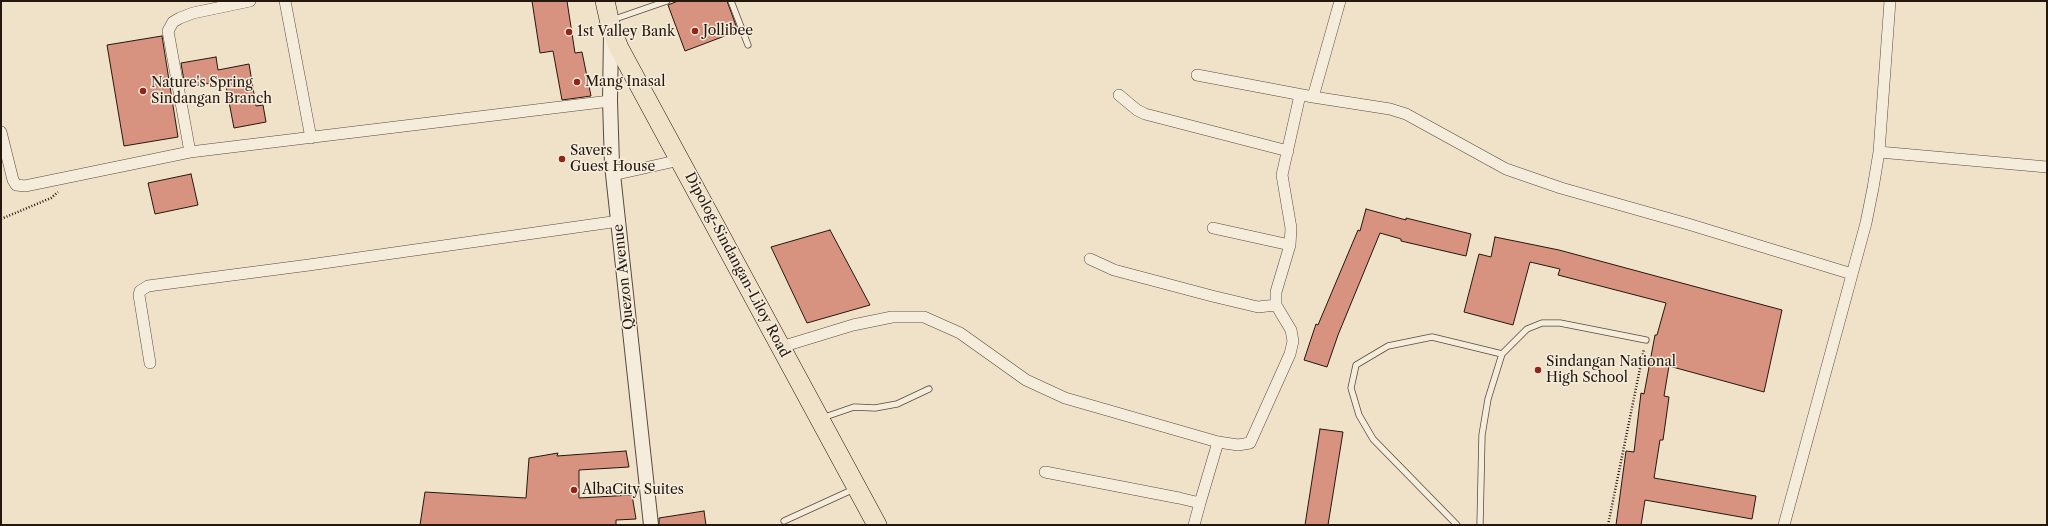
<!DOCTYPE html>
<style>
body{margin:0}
#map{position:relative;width:2048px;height:526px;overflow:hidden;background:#efe2c9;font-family:"Libre Caslon Text",serif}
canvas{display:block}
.frame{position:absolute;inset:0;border:2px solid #24170e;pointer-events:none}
</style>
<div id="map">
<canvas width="2048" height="526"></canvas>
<div class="frame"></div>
</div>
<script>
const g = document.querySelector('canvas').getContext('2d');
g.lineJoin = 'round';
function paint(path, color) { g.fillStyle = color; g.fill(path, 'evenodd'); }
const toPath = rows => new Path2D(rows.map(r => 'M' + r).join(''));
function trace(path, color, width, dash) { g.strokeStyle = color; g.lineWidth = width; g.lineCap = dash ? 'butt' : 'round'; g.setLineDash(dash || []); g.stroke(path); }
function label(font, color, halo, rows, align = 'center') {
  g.font = font + ' "Libre Caslon Text",serif'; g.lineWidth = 3; g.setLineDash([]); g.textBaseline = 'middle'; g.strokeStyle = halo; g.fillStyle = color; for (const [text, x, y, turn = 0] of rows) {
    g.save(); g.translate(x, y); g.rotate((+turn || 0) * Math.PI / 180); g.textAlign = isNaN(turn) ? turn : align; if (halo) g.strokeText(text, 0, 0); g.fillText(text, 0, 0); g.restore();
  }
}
const building = toPath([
 [532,1,567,1,575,53,582,52,591,96,562,100,553,51,540,53,532,1],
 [678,1,727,1,738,31,685,51,668,5,678,1],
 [162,36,178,137,124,146,107,45,162,36],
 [216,57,218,70,249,64,256,106,263,105,266,122,234,128,225,81,185,87,181,63,216,57],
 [191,174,198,205,155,214,148,183,191,174],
 [1366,209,1406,220,1406,218,1471,234,1466,256,1401,241,1401,239,1380,233,1338,335,1327,367,1304,360,1316,324,1318,325,1358,230,1360,231,1366,209],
 [830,230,870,305,807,323,771,247,830,230],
 [1495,237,1559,250,1782,310,1764,392,1669,366,1664,396,1669,397,1663,440,1660,440,1654,478,1756,496,1752,519,1645,500,1641,525,1616,525,1626,451,1634,452,1641,393,1644,394,1655,335,1657,335,1666,303,1558,275,1560,269,1530,262,1513,325,1464,312,1479,254,1491,257,1495,237],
 [1320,429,1343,432,1328,525,1305,525,1320,429],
 [626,451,629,467,579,470,579,498,632,495,636,519,616,520,616,525,420,525,425,492,526,498,529,458,558,453,557,456,626,451],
 [704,511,706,525,659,525,659,518,704,511]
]);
paint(building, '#d7937f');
trace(building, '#24170e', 1);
const service = toPath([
 [731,1,748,45],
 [612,20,667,1],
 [822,418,854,407,875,408,897,404,929,389],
 [784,521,854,489],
 [1457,525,1373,439,1359,415,1351,388,1356,365,1388,346,1432,337,1502,354],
 [1480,525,1482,435,1488,399,1502,354,1527,329,1542,323,1560,323,1646,340]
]);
const minor = toPath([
 [285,1,311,138],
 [1197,75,1313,97,1390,109,1406,114,1506,169,1561,188,1688,224,1852,274],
 [1119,95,1137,110,1145,114,1288,151],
 [1313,97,1340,1],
 [1,132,13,180,16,185,25,186,190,152,610,101],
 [190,152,168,31,173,22,180,18,193,13,250,1],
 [1879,152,2047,167],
 [613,175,680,160],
 [1213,228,1290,245],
 [1090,259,1114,270,1212,296,1258,307,1276,305],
 [781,347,853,325,892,317,924,317,960,333,1026,380,1065,398,1218,442,1238,445,1250,443,1290,354,1293,341,1291,330,1276,305,1276,292,1290,245,1291,228,1282,175,1300,95],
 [150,363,139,295,140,291,148,286,309,265,619,221],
 [1045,472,1179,498,1200,503,1218,442],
 [1194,525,1200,503],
 [1784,525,1866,223,1873,188,1879,152,1890,1]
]);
const tertiary = toPath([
 [611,34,610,101,612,165,651,525]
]);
const trunk = toPath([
 [605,1,611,28,619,48,877,525]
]);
trace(service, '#574a3d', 7);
trace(minor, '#574a3d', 12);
trace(tertiary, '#574a3d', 16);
trace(trunk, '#24170e', 20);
trace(toPath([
 [1,219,51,198,58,192],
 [1608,525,1644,349]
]), '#24170e', 2.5, [1, 2]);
trace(service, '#f5ecdc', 5.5);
trace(minor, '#f5ecdc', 11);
trace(tertiary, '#f5ecdc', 14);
trace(trunk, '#efe2c9', 19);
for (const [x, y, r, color] of [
 [695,31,4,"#8f2418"],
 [569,32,4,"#8f2418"],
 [577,82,4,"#8f2418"],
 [143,91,4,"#8f2418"],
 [562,159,4,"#8f2418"],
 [1538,370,4,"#8f2418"],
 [574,490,4,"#8f2418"]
]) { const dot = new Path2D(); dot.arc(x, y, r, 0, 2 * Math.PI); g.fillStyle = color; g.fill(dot); trace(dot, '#f5ecdc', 1.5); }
label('14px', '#24170e', '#f5ecdc', [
 ["Jollibee",703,31],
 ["1st Valley Bank",577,32],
 ["Mang Inasal",585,82],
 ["Nature's Spring",151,83],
 ["Sindangan Branch",151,99],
 ["Savers",570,151],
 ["Guest House",570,167],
 ["Sindangan National",1546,362],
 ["High School",1546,378],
 ["AlbaCity Suites",582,490]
], 'left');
label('14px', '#24170e', '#f5ecdc', [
 ["Dipolog-Sindangan-Liloy Road",737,265,62],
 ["Quezon Avenue",624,277,-96]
]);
</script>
